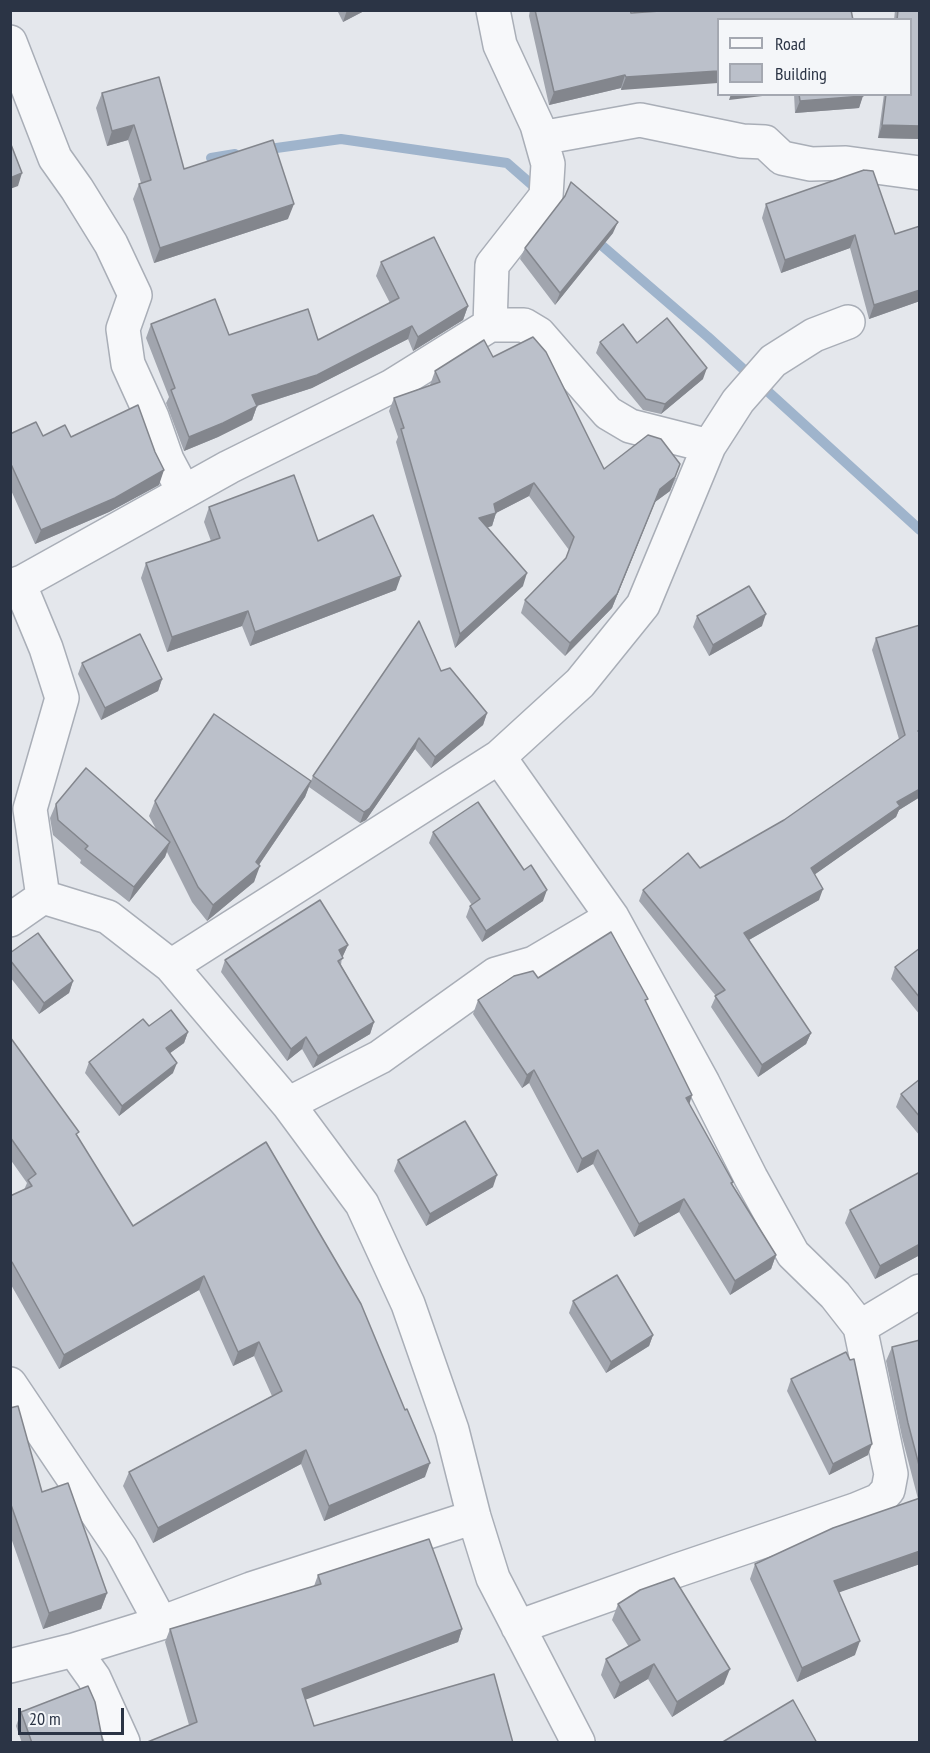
<!DOCTYPE html>
<style>
body{margin:0}
#map{position:relative;width:930px;height:1753px;overflow:hidden;background:#e4e7ec;font-family:"PT Sans Narrow",sans-serif}
canvas{display:block}
.frame{position:absolute;inset:0;border:12px solid #2b3445;pointer-events:none}
.legend{position:absolute;left:717px;top:18px;width:195px;height:78px;box-sizing:border-box;background:#f4f6f9;border:2px solid #a4a8b1;margin:0;padding:8px 10px;list-style:none;font-size:18px;color:#2b3445}
.legend li{display:flex;align-items:center;gap:12px;height:30px}
.legend b{width:30px;border:2px solid #a4a8b1}
.scale{position:absolute;left:18px;top:1708px;width:106px;height:27px;box-sizing:border-box;border:3px solid #2b3445;border-top:0;padding-left:8px;font-size:18px;line-height:21px;white-space:nowrap;color:#2b3445;-webkit-text-stroke:4px #f4f6f9;paint-order:stroke}
</style>
<div id="map">
<canvas width="930" height="1753"></canvas>
<div class="frame"></div>
<ul class="legend">
<li><b style="height:8px;background:#f7f8fa"></b>Road</li>
<li><b style="height:16px;background:#bbc0ca"></b>Building</li>
</ul>
<div class="scale">20 m</div>
</div>
<script>
const g = document.querySelector('canvas').getContext('2d');
g.lineJoin = 'round';
const toPath = rows => new Path2D(rows.map(r => 'M' + r).join(''));
function trace(path, color, width, dash) { g.strokeStyle = color; g.lineWidth = width; g.lineCap = dash ? 'butt' : 'round'; g.setLineDash(dash || []); g.stroke(path); }
function paint(path, color) { g.fillStyle = color; g.fill(path, 'evenodd'); }
trace(toPath([
 [262,150,341,139,507,163,539,191],
 [211,158,235,154],
 [592,237,708,337,920,530]
]), '#9fb4cc', 10);
const minor = toPath([
 [10,42,55,158,77,189,111,244,135,295,123,329,128,364,152,417,167,460,184,492],
 [541,138,640,120,742,141,765,142,782,158,811,164,846,163,920,173],
 [490,325,492,265,546,196,548,164,537,125,500,45,493,10],
 [19,583,46,648,62,698,30,809,43,897],
 [10,589,229,467,392,386,490,325,524,325,539,334,608,413,630,426,709,446],
 [499,757,612,917,703,1083,751,1178,793,1254,835,1295,860,1327,891,1474,888,1490,879,1500,855,1510,678,1570,518,1627],
 [43,897,108,917,171,966,288,1104,362,1204,408,1304,452,1430,474,1517,493,1578,578,1742],
 [10,920,43,897],
 [171,966,499,757,580,683,643,605,709,446,738,401,773,361,814,335,848,322],
 [288,1104,380,1057,496,974,534,963,612,917],
 [860,1327,920,1291],
 [10,1384,121,1549,161,1623],
 [74,1650,94,1678,123,1742],
 [10,1666,74,1650,161,1623,251,1589,474,1517]
]);
trace(minor, '#a9aeb7', 36);
trace(minor, '#f7f8fa', 33);
paint(toPath([
 [337,10,366,10,343,22],
 [530,10,630,10,631,13,853,20,621,90,621,88,549,105,529,16],
 [895,10,920,10,920,139,878,138,884,94,910,94,910,20,894,20],
 [102,93,184,169,288,219,154,263,133,199,139,184,141,183,128,140,107,146,96,108],
 [794,94,863,94,859,108,795,113],
 [766,204,895,234,920,226,920,301,869,319,850,248,781,273,762,218],
 [613,233,555,305,520,259,525,248],
 [381,262,468,306,463,320,413,351,408,339,312,388,257,406,252,420,218,437,184,451,166,403,169,397,146,338,151,324,229,335,318,340,390,303,376,276],
 [600,342,637,343,703,379,661,414,643,410,596,353],
 [493,357,604,469,676,478,670,491,655,502,612,608,565,656,521,613,525,600,566,558,569,550,529,496,496,513,492,526,488,527,523,586,455,648,396,442,398,437,389,411,394,398,430,385,435,371],
 [10,434,71,437,155,452,159,485,109,512,35,544,10,488],
 [209,507,318,541,396,590,250,646,242,626,167,652,141,578,146,563,211,541,204,522],
 [697,616,762,626,709,656,693,627],
 [920,625,920,797,899,810,896,817,815,874,819,900,749,940,811,1033,806,1044,758,1077,711,1007,716,996,639,901,643,890,700,868,784,820,899,739,872,650,876,638],
 [82,663,162,679,158,691,101,720,78,674],
 [441,671,487,713,483,725,431,768,415,749,366,820,360,823,309,787,305,797,259,865,254,882,207,921,192,902,167,852,165,857,129,902,80,863,81,860,53,835,50,818,56,804,156,829,149,816,155,801,311,781,313,776],
 [433,832,543,901,482,942,466,917,470,906,472,905,429,843],
 [348,945,342,957,341,965,374,1022,370,1034,313,1068,302,1049,287,1061,221,972,225,960],
 [920,948,920,1015,891,979,895,967],
 [10,953,73,981,69,993,39,1014,10,977],
 [538,978,646,1003,689,1104,733,1182,732,1185,776,1255,771,1269,730,1295,679,1212,634,1237,593,1164,577,1173,529,1083,522,1088,473,1014,478,1000],
 [149,1026,188,1032,184,1043,170,1053,173,1073,119,1116,85,1073,89,1062],
 [10,1037,77,1136,133,1226,266,1142,425,1477,324,1521,301,1464,153,1543,123,1486,129,1472,272,1396,254,1356,233,1366,199,1290,59,1369,10,1283,10,1196,24,1190,27,1183,10,1159],
 [920,1079,920,1136,896,1107,901,1094],
 [398,1160,493,1187,426,1226,394,1171],
 [920,1172,920,1255,875,1279,845,1223,850,1210],
 [573,1301,653,1335,649,1346,606,1373,569,1313],
 [920,1340,920,1564,839,1592,855,1655,797,1682,750,1579,755,1564,918,1499,902,1437,886,1361,892,1347],
 [791,1379,868,1455,829,1475,787,1391],
 [10,1408,42,1492,107,1593,101,1609,43,1629,10,1535],
 [318,1575,462,1629,458,1642,305,1699,314,1726,512,1738,189,1725,165,1642,170,1629,314,1586],
 [618,1604,724,1684,672,1717,648,1679,614,1699,601,1675,606,1659,629,1647,612,1620],
 [21,1712,103,1743,22,1743,16,1726]
]), '#a1a5ae');
paint(toPath([
 [347,10,366,10,343,22],
 [718,71,718,83,621,90,626,77],
 [625,75,621,88,549,105,554,92],
 [731,94,779,94,729,100],
 [863,96,859,108,795,113,800,101],
 [134,125,128,140,107,146,112,131],
 [882,125,920,126,920,139,878,138],
 [22,173,18,186,10,189,10,178],
 [294,204,288,219,154,263,160,248],
 [618,222,613,233,555,305,560,293],
 [855,235,850,248,781,273,785,260],
 [920,290,920,301,869,319,874,305],
 [468,306,463,320,413,351,418,337],
 [412,326,408,339,312,388,247,409,252,395],
 [707,368,703,379,661,414,665,404],
 [257,406,252,420,218,437,184,451,189,437],
 [680,464,670,491,655,502,612,608,565,656,570,643,660,489],
 [164,470,159,485,109,512,35,544,41,530],
 [534,483,529,496,496,513,492,526,475,531,479,518,494,504],
 [527,573,523,586,455,648,460,634],
 [401,576,396,590,250,646,255,632],
 [248,611,242,626,167,652,172,637],
 [766,614,762,626,709,656,713,645],
 [162,679,158,691,101,720,105,708],
 [487,713,483,725,431,768,435,757],
 [419,738,415,749,366,820,360,823,364,812],
 [311,781,305,797,256,869,260,866,254,882,207,921,213,905,256,862],
 [920,789,920,797,899,810,896,817,807,880,811,868,897,802],
 [170,842,165,857,129,902,134,887],
 [823,889,819,900,740,945,744,933],
 [547,890,543,901,482,942,486,931],
 [348,945,343,956,334,961,339,950],
 [73,981,69,993,39,1014,44,1003],
 [374,1022,370,1034,313,1068,318,1056],
 [188,1032,184,1043,162,1059,166,1048],
 [811,1033,806,1044,758,1077,762,1065],
 [306,1037,302,1049,287,1061,291,1049],
 [177,1063,173,1073,119,1116,122,1106],
 [534,1070,529,1083,522,1088,527,1075],
 [692,1095,688,1109,686,1098],
 [598,1150,593,1164,577,1173,582,1159],
 [497,1175,493,1187,426,1226,430,1214],
 [684,1199,679,1212,634,1237,639,1224],
 [920,1244,920,1255,875,1279,880,1266],
 [776,1255,771,1269,730,1295,735,1281],
 [204,1276,199,1290,59,1369,64,1355],
 [653,1335,649,1346,606,1373,611,1362],
 [259,1342,254,1356,233,1366,238,1352],
 [872,1444,868,1455,829,1475,833,1464],
 [306,1450,301,1464,153,1543,158,1528],
 [430,1463,425,1477,324,1521,329,1506],
 [920,1551,920,1564,829,1596,834,1581],
 [107,1593,101,1609,43,1629,49,1613],
 [462,1629,458,1642,297,1703,302,1689],
 [860,1641,855,1655,797,1682,802,1668],
 [654,1664,648,1679,614,1699,620,1683],
 [730,1669,724,1684,672,1717,677,1702]
]), '#83868d');
const building = toPath([
 [535,10,630,10,631,13,675,10,851,10,853,20,718,20,718,71,626,77,625,75,554,92,535,10],
 [898,10,920,10,920,126,882,125,886,94,910,94,910,20,897,20,898,10],
 [159,77,184,169,273,140,294,204,160,248,139,184,151,180,134,125,112,131,102,93,159,77],
 [799,94,863,94,863,96,800,101,799,94],
 [10,142,22,173,10,178,10,142],
 [864,170,873,171,895,234,920,226,920,290,874,305,855,235,785,260,766,204,864,170],
 [571,182,618,222,560,293,525,248,565,196,571,182],
 [434,237,468,306,418,337,412,326,317,375,252,395,257,406,223,423,189,437,171,390,175,388,151,324,215,299,229,335,308,309,318,340,399,298,381,262,434,237],
 [667,318,707,368,665,404,646,399,600,342,623,324,637,343,667,318],
 [533,337,546,352,604,469,648,435,661,439,680,464,675,477,660,489,617,594,570,643,525,600,566,558,574,537,534,483,494,504,496,513,479,518,527,573,460,634,401,429,404,428,394,398,440,382,435,371,484,340,493,357,533,337],
 [138,405,155,452,164,470,115,498,41,530,10,462,10,434,36,422,43,436,65,425,71,437,138,405],
 [294,475,318,541,373,515,401,576,255,632,248,611,172,637,146,563,220,538,209,507,294,475],
 [749,586,766,614,713,645,697,616,749,586],
 [419,621,441,671,450,668,487,713,435,757,419,738,370,808,364,812,313,776,419,621],
 [920,625,920,730,918,731,920,733,920,789,897,802,900,806,811,868,823,889,744,933,811,1033,762,1065,715,996,725,990,643,890,688,853,700,868,784,820,905,735,876,638,920,625],
 [140,634,162,679,105,708,82,663,140,634],
 [214,714,311,781,256,862,260,866,213,905,198,887,155,801,214,714],
 [86,768,170,842,134,887,85,849,88,846,58,820,56,804,86,768],
 [478,802,524,870,531,865,547,890,486,931,470,906,480,899,433,832,478,802],
 [320,900,348,945,339,950,343,958,338,961,374,1022,318,1056,306,1037,291,1049,225,960,320,900],
 [611,932,648,999,645,1000,692,1095,686,1098,733,1182,731,1183,776,1255,735,1281,684,1199,639,1224,598,1150,582,1159,534,1070,527,1075,478,1000,514,976,533,971,538,978,611,932],
 [38,933,73,981,44,1003,10,960,10,953,38,933],
 [920,948,920,998,895,967,920,948],
 [171,1010,188,1032,166,1048,177,1063,122,1106,89,1062,143,1019,149,1026,171,1010],
 [10,1037,79,1132,76,1134,133,1226,266,1142,361,1304,405,1410,407,1409,430,1463,329,1506,306,1450,158,1528,129,1472,282,1391,259,1342,238,1352,204,1276,64,1355,12,1262,10,1262,10,1196,32,1186,28,1180,36,1174,10,1137,10,1037],
 [920,1079,920,1117,901,1094,920,1079],
 [465,1121,497,1175,430,1214,398,1160,465,1121],
 [920,1172,920,1244,880,1266,850,1210,920,1172],
 [617,1275,653,1335,611,1362,573,1301,617,1275],
 [920,1340,920,1469,908,1423,892,1347,920,1340],
 [846,1352,850,1360,854,1359,872,1444,833,1464,791,1379,846,1352],
 [18,1406,42,1492,68,1483,107,1593,49,1613,10,1502,10,1408,18,1406],
 [920,1498,920,1551,834,1581,860,1641,802,1668,755,1564,833,1528,920,1498],
 [429,1539,462,1629,302,1689,314,1726,494,1674,513,1743,145,1743,197,1722,170,1629,321,1584,318,1575,429,1539],
 [674,1578,730,1669,677,1702,654,1664,620,1683,606,1659,640,1640,618,1604,640,1590,674,1578],
 [88,1686,95,1702,103,1743,32,1743,21,1712,88,1686],
 [793,1700,817,1743,721,1743,793,1700]
]);
paint(building, '#bbc0ca');
trace(building, '#83868d', 1.5);
</script>
